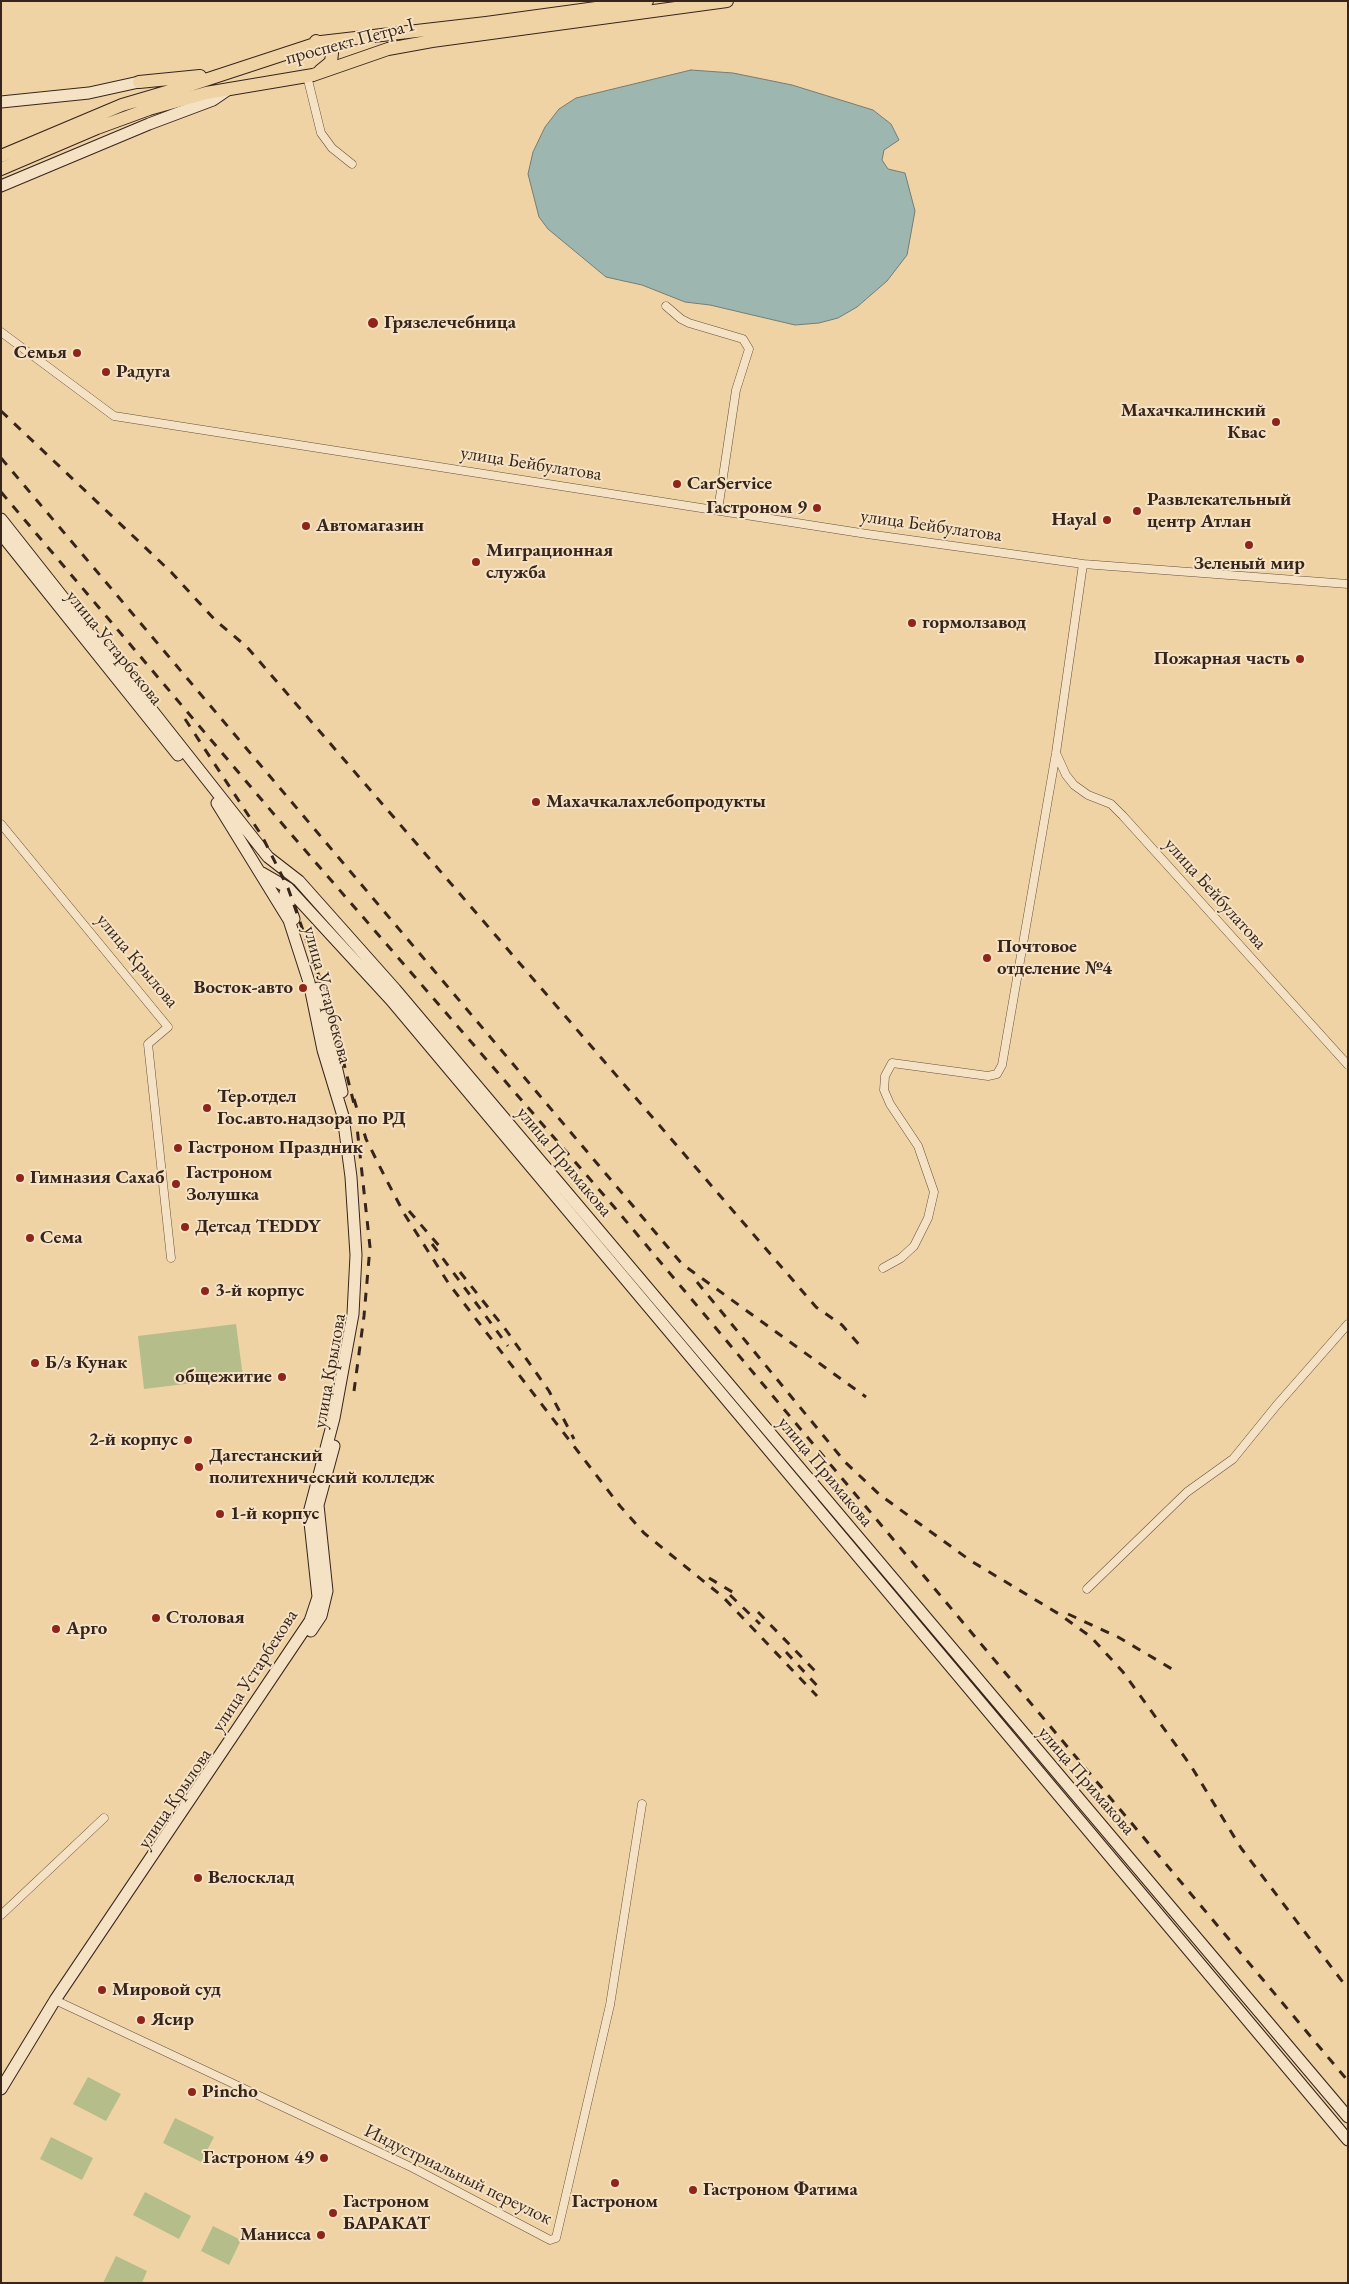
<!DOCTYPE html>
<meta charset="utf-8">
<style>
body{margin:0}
#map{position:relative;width:1349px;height:2284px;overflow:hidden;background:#f0d3a4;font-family:"EB Garamond",serif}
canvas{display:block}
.frame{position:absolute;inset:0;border:2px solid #37251c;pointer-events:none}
</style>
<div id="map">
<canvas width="1349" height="2284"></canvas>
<div class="frame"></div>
</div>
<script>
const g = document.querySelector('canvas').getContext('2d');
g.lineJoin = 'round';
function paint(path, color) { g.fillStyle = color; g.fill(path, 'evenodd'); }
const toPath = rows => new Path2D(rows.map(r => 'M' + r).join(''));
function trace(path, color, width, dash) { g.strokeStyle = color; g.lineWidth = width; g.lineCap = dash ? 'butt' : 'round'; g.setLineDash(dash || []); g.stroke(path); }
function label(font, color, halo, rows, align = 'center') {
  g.font = font + ' "EB Garamond",serif'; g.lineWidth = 4; g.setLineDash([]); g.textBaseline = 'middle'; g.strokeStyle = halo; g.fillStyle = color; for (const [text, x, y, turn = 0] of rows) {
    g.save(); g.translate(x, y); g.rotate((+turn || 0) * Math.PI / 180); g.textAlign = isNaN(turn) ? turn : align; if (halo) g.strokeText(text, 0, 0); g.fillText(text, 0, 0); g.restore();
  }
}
paint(toPath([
 [236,1324,243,1377,144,1389,138,1336],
 [88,2077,121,2094,106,2121,73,2104],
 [175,2118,214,2137,201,2162,163,2143],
 [51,2137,93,2158,82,2180,40,2159],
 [145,2192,191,2216,179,2239,133,2215],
 [213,2226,241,2240,229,2265,201,2251],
 [116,2256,147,2271,142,2283,103,2283]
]), '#b5be8a');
const water = toPath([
 [691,70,733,73,792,85,873,110,891,124,899,140,884,150,882,160,888,169,905,173,915,211,907,255,887,281,857,307,838,318,819,323,795,325,710,305,685,302,642,285,606,277,548,229,539,217,528,174,533,152,545,127,559,109,576,98,691,70]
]);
paint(water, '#9db6b0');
trace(water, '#747c75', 1);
const street = toPath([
 [307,76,321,133,332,148,352,164],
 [666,306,681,319,689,323,743,339,749,349,736,390,718,510],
 [1,332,114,416,867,534,1083,564,1348,584],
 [1056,753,1066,775,1074,785,1088,795,1111,804,1123,816,1348,1065],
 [1,824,168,1027,148,1044,171,1258],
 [883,1268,901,1258,914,1246,928,1218,934,1192,918,1146,890,1104,884,1090,885,1076,892,1063,988,1076,997,1074,1002,1065,1056,753,1083,564],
 [1087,1589,1187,1492,1233,1459,1276,1406,1348,1324],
 [1,1915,104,1818],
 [55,2000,413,2168,550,2240,556,2238,610,2005,642,1804]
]);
const secondary = toPath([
 [1,102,89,93,139,82],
 [1,186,149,124,213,100,229,89],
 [1,519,268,857,299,881,395,989,1348,2117],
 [1,534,178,755],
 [262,873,288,888,391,1000,1348,2140],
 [288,888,285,893,294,919],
 [318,988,342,1092],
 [311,1631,321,1616,327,1591,318,1505,334,1446],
 [1,2089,55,2000,310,1621,318,1597,309,1513,334,1418,353,1314,356,1255,351,1177,343,1116,323,1050,309,982,289,920,217,803]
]);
const primary = toPath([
 [316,41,327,46,332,53,331,62,320,71],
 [139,82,200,76],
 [1,156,122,105,190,85,321,42,486,23,647,1],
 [1,169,97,128,149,109,206,93,313,75,388,49,432,41,727,1]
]);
trace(street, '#65503e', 9);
trace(secondary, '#37251c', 13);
trace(primary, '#37251c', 14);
trace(street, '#f5e2c4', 8);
trace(secondary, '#f5e2c4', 11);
trace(primary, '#f0d3a4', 12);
trace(toPath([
 [1,411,171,572,215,620,247,647,816,1307,842,1325,862,1348],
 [1,458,682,1264,866,1397],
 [1,492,278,819,615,1208,1348,2081],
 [185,719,262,836,288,888,330,1007,354,1104],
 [354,1099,366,1139,387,1181,405,1215,449,1284,620,1506,644,1533,723,1597,817,1696],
 [409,1211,440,1247],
 [432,1244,508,1346],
 [460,1272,506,1330,549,1391,574,1439],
 [697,1282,845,1462,880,1495,971,1561,1059,1614,1091,1637,1123,1672,1191,1766,1241,1848,1348,1989],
 [354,1391,364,1316,370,1247,357,1127],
 [709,1578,739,1596],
 [730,1595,760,1624],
 [758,1612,819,1675],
 [1068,1614,1118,1637,1172,1669],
 [786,1652,821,1690]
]), '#37251c', 3, [9, 9]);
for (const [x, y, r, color] of [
 [373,323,6,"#8f2418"],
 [77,353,5,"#8f2418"],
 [106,372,5,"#8f2418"],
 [1276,422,5,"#8f2418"],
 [677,484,5,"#8f2418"],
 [817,508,5,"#8f2418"],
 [1137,511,5,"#8f2418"],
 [1107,520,5,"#8f2418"],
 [306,526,5,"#8f2418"],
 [1249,545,5,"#8f2418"],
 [476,562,5,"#8f2418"],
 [912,623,5,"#8f2418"],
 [1300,659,5,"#8f2418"],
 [536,802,5,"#8f2418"],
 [987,958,5,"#8f2418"],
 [303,988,5,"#8f2418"],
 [207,1108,5,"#8f2418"],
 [178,1148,5,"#8f2418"],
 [20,1178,5,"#8f2418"],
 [176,1184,5,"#8f2418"],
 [185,1227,5,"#8f2418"],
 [30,1238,5,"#8f2418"],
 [205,1291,5,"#8f2418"],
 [35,1363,5,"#8f2418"],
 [282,1377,5,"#8f2418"],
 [188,1440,5,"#8f2418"],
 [199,1467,5,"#8f2418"],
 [220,1514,5,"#8f2418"],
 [156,1618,5,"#8f2418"],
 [56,1629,5,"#8f2418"],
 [198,1878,5,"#8f2418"],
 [102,1990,5,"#8f2418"],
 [141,2020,5,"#8f2418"],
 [192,2092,5,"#8f2418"],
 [324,2158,5,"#8f2418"],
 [615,2183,5,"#8f2418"],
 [693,2190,5,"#8f2418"],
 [333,2213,5,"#8f2418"],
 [321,2235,5,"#8f2418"]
]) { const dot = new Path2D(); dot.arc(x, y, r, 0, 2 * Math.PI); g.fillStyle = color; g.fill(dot); trace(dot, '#f5e2c4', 2); }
label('19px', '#37251c', '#f5e2c4', [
 ["проспект Петра I",350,42,-15],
 ["улица Бейбулатова",531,464,9],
 ["улица Бейбулатова",931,526,8],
 ["улица Устарбекова",114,648,51],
 ["улица Бейбулатова",1215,894,48],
 ["улица Крылова",137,961,50],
 ["улица Устарбекова",327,995,75],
 ["улица Примакова",564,1162,50],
 ["улица Крылова",330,1371,-80],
 ["улица Примакова",825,1472,50],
 ["улица Устарбекова",255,1671,-57],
 ["улица Примакова",1086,1781,49],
 ["улица Крылова",175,1799,-56],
 ["Индустриальный переулок",458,2175,26]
]);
label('bold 19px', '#37251c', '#f5e2c4', [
 ["Грязелечебница",384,323],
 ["Семья",67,353,"right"],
 ["Радуга",116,372],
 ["Махачкалинский",1266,411,"right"],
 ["Квас",1266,433,"right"],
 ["CarService",687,484],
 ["Развлекательный",1147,500],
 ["центр Атлан",1147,522],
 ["Гастроном 9",807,508,"right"],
 ["Hayal",1097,520,"right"],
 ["Автомагазин",316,526],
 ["Миграционная",486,551],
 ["служба",486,573],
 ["Зеленый мир",1249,564,"center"],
 ["гормолзавод",922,623],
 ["Пожарная часть",1290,659,"right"],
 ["Махачкалахлебопродукты",546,802],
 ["Почтовое",997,947],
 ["отделение №4",997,969],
 ["Восток-авто",293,988,"right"],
 ["Тер.отдел",217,1097],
 ["Гос.авто.надзора по РД",217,1119],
 ["Гастроном Праздник",188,1148],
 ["Гастроном",186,1173],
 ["Золушка",186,1195],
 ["Гимназия Сахаб",30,1178],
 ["Детсад TEDDY",195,1227],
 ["Сема",40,1238],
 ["3-й корпус",215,1291],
 ["Б/з Кунак",45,1363],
 ["общежитие",272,1377,"right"],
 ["2-й корпус",178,1440,"right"],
 ["Дагестанский",209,1456],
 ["политехнический колледж",209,1478],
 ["1-й корпус",230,1514],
 ["Столовая",166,1618],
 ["Арго",66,1629],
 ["Велосклад",208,1878],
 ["Мировой суд",112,1990],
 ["Ясир",151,2020],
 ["Pincho",202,2092],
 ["Гастроном 49",314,2158,"right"],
 ["Гастроном Фатима",703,2190],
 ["Гастроном",343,2202],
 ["БАРАКАТ",343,2224],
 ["Гастроном",615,2202,"center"],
 ["Манисса",311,2235,"right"]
], 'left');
</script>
